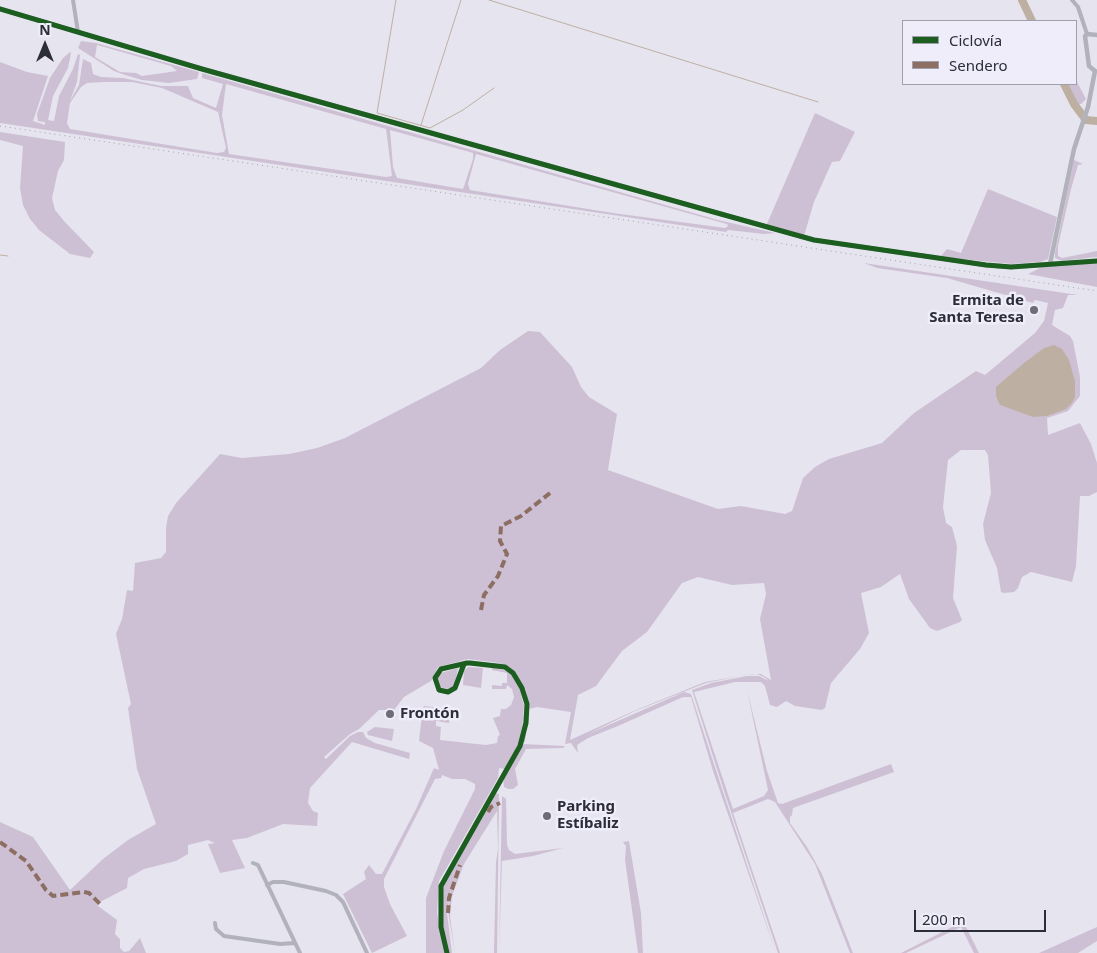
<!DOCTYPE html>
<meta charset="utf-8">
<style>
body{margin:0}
#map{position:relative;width:1097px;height:953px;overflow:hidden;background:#e6e4ee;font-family:"Noto Sans",sans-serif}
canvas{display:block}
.legend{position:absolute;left:902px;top:20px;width:175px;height:65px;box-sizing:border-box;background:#eeedf9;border:1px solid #a0a0ac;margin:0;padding:6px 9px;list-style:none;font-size:15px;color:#2b2d38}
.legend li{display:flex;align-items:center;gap:10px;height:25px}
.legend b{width:25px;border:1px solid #a0a0ac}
.north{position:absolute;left:20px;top:20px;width:50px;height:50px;-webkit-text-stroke:4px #eeedf9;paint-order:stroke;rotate:0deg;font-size:14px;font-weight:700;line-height:20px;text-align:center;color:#2b2d38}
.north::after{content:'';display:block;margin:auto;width:18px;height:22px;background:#2b2d38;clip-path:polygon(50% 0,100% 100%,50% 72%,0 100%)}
.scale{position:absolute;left:914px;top:910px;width:132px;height:22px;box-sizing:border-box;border:2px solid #2b2d38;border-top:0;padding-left:6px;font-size:15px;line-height:18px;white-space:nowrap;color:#2b2d38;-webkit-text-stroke:4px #eeedf9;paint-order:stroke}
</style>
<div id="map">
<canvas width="1097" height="953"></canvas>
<ul class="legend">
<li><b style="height:6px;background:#1b5e20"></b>Ciclovía</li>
<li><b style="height:6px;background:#8d6e63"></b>Sendero</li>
</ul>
<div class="north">N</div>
<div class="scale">200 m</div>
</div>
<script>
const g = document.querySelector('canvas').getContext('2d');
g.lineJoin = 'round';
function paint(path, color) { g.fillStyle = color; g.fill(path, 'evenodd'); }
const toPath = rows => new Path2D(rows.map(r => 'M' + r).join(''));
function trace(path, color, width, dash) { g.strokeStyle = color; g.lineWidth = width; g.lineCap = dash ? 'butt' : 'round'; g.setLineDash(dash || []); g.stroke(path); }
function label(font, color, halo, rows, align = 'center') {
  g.font = font + ' "Noto Sans",sans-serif'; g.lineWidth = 5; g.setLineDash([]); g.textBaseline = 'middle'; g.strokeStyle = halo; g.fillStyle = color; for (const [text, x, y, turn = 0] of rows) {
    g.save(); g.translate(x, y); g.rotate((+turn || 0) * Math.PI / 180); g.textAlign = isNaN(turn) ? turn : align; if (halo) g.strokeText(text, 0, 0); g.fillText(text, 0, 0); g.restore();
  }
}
paint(toPath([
 [81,41,96,43,199,72,197,79,169,83,142,80,125,75,114,71,78,48],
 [97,45,171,66,177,71,142,76,136,73,120,72,95,57],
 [70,52,71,53,68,68,53,96,48,120,54,121,59,96,73,69,78,54,80,55,77,82,70,101,79,85,83,59,91,63,93,74,101,77,123,78,161,86,188,86,193,98,216,108,223,84,202,78,202,73,718,220,775,233,764,234,728,230,726,232,0,123,0,62,27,72,48,76,33,121,45,125,45,122,38,121,37,114,50,78,63,58],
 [105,82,132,82,162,88,218,112,226,148,224,152,217,153,70,129,67,123,70,103,81,87,87,83],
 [226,84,386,129,392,176,386,177,229,154,222,115],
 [390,130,473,153,473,159,463,189,397,178,393,167],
 [476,154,727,224,728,226,725,228,613,213,470,190,468,184],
 [1076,80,1086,99,1081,104,1071,105,1061,84,1076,84],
 [815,113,855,132,840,161,832,162,814,202,804,236,766,226],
 [0,132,65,142,64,160,58,171,52,198,55,210,64,221,94,252,90,258,70,254,39,230,30,219,23,205,20,188,23,146,0,140],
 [1074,160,1083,164,1078,165,1071,189,1058,246,1058,256,1062,258,1097,251,1097,257,1062,261,1055,258,1055,253],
 [988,189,1057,217,1048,259,1040,262,1012,264,940,257,947,249,961,253],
 [864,263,1078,295,1068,295,1063,308,1055,310,1052,325,1070,336,1073,341,1080,377,1080,396,1068,411,1047,418,1048,435,1080,423,1091,444,1097,463,1097,492,1089,496,1080,496,1076,566,1072,582,1031,572,1022,577,1018,588,1014,592,1004,593,1001,592,997,568,985,540,983,524,991,493,988,455,985,450,961,450,948,460,943,507,946,523,952,527,957,546,953,598,962,620,960,622,937,631,930,628,909,599,900,574,881,587,861,593,869,633,860,649,831,683,825,708,822,710,795,706,786,701,777,707,770,705,765,686,761,682,735,682,694,692,733,809,764,796,768,790,747,690,767,771,778,803,782,804,891,764,894,772,793,808,792,815,790,817,790,823,807,847,822,874,853,953,850,953,815,864,775,802,768,799,733,813,780,953,778,953,725,794,692,690,711,683,747,676,759,676,769,681,764,677,757,674,745,675,706,683,635,711,588,734,684,692,691,694,776,953,713,771,691,697,683,697,618,726,588,738,577,745,578,753,571,743,565,744,571,712,537,707,529,709,526,690,512,670,499,663,468,659,438,667,431,681,404,697,394,710,379,710,359,729,350,734,324,757,326,759,350,736,358,732,363,732,366,738,375,743,410,753,409,759,352,742,310,788,308,803,313,811,318,813,317,826,283,824,247,838,232,840,245,868,220,873,208,844,215,843,208,840,188,845,188,854,176,861,144,869,128,878,127,888,98,903,98,906,117,920,115,934,120,939,120,948,124,952,129,951,140,938,146,953,0,953,0,822,33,837,70,890,103,859,128,840,156,824,137,769,128,708,131,704,116,634,122,619,127,590,133,591,135,563,161,558,166,552,166,528,168,516,176,503,220,454,242,458,289,454,317,448,345,438,481,368,500,350,528,331,540,332,572,367,581,387,589,397,617,414,608,470,718,509,741,506,785,514,792,511,803,478,815,467,829,459,882,443,914,413,976,371,985,375,1035,333,1044,321,1048,303,1035,300,1033,303,947,278,877,268],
 [698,577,732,585,764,583,766,594,760,619,771,680,761,674,752,674,705,682,636,710,570,740,578,695,596,686,622,651,647,632,682,583],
 [1097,263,1097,287,1028,274,1042,267],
 [468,667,483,668,481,688,463,685,464,671],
 [492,667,510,672,517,682,524,705,522,730,519,742,505,769,499,768,498,778,439,881,437,913,445,953,426,953,426,898,444,851,475,789,475,784,465,779,452,779,442,775,441,778,435,779,384,879,384,887,390,904,407,936,372,953,343,894,366,879,364,872,369,865,376,874,382,874,416,809,434,768,439,770,433,748,419,741,422,715,419,714,420,709,423,709,424,706,450,709,449,723,436,721,436,726,441,727,440,740,486,745,497,743,498,736,500,735,493,718,500,716,501,709,506,709,511,705,514,697,512,689,507,685,506,689,492,689,492,685,502,686,502,683,507,683,507,673,492,670],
 [458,668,455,684,452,688,447,689,439,687,437,677,441,673],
 [375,727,394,729,392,741,368,735,367,732],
 [522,744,565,746,563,748,526,749,515,769,518,785,513,789,508,789,504,787,503,777],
 [495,793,499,794,499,802,497,953,494,953,496,862,498,849,497,811,464,864,452,896,450,916,455,953,448,911,452,885,447,913,452,953,449,953,443,926,442,888],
 [502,796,506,799,507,845,509,850,515,854,563,848,533,856,502,861,499,953],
 [629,841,641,913,643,953,638,953,625,860,626,846,623,842],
 [962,919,979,953,974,953,961,927,906,953,901,953,956,925,957,921],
 [1097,927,1097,941,1078,953,1039,953]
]), '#cec0d4');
paint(toPath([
 [1054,345,1062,349,1069,360,1075,381,1075,397,1072,403,1066,409,1047,416,1033,417,1000,405,996,396,996,387,1024,363,1044,348]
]), '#bdb0a2');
trace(toPath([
 [396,0,377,113,430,128,463,110,494,88],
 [489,0,818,102],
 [421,125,461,0],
 [0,255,8,256]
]), '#bdb0a2', 1);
trace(toPath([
 [1022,0,1032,21],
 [1064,84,1074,104,1086,120,1097,121]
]), '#bdb0a2', 8);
trace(toPath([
 [73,0,78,32],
 [1072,0,1078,7,1087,34],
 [464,664,455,688,448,692,439,690,435,678,441,669,467,663,501,666,511,671,516,676,527,704,523,740,497,786],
 [253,863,258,865,300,953],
 [267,885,273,882,284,882,326,891,336,895,343,902,367,953],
 [215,923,216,929,224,936,280,944,295,943]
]), '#b1b2bb', 4);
trace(toPath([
 [0,9,202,69,814,240,986,265,1011,267,1097,261],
 [1095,71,1089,66,1085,36,1087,34,1097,35],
 [1050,264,1074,149,1088,107,1095,71],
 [447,953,441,927,441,886,497,786]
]), '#b1b2bb', 4.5);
trace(toPath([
 [0,126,1097,291]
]), '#a2a3aa', 1, [1, 4]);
trace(toPath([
 [481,610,484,595,498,576,507,554,500,541,501,526,521,516,550,493],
 [488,812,491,807,500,803],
 [0,842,26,861,46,890,53,896,84,892,89,893,100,904],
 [448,913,449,898,460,865]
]), '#8d6e63', 4, [8, 4]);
trace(toPath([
 [0,9,202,69,814,240,986,265,1011,267,1097,261],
 [447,953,441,927,441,886,520,746,526,723,527,704,522,688,513,673,505,667,470,663,467,663,441,669,435,678,439,690,448,692,455,688,464,664]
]), '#1b5e20', 5);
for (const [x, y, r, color] of [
 [1034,310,5,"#6c6d78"],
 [390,714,5,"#6c6d78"],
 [547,816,5,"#6c6d78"]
]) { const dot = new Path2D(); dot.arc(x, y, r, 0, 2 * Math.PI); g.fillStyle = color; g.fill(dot); trace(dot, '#eeedf9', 2); }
label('bold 15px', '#2b2d38', '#eeedf9', [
 ["Ermita de",1024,301,"right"],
 ["Santa Teresa",1024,318,"right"],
 ["Frontón",400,714],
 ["Parking",557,807],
 ["Estíbaliz",557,824]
], 'left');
</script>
